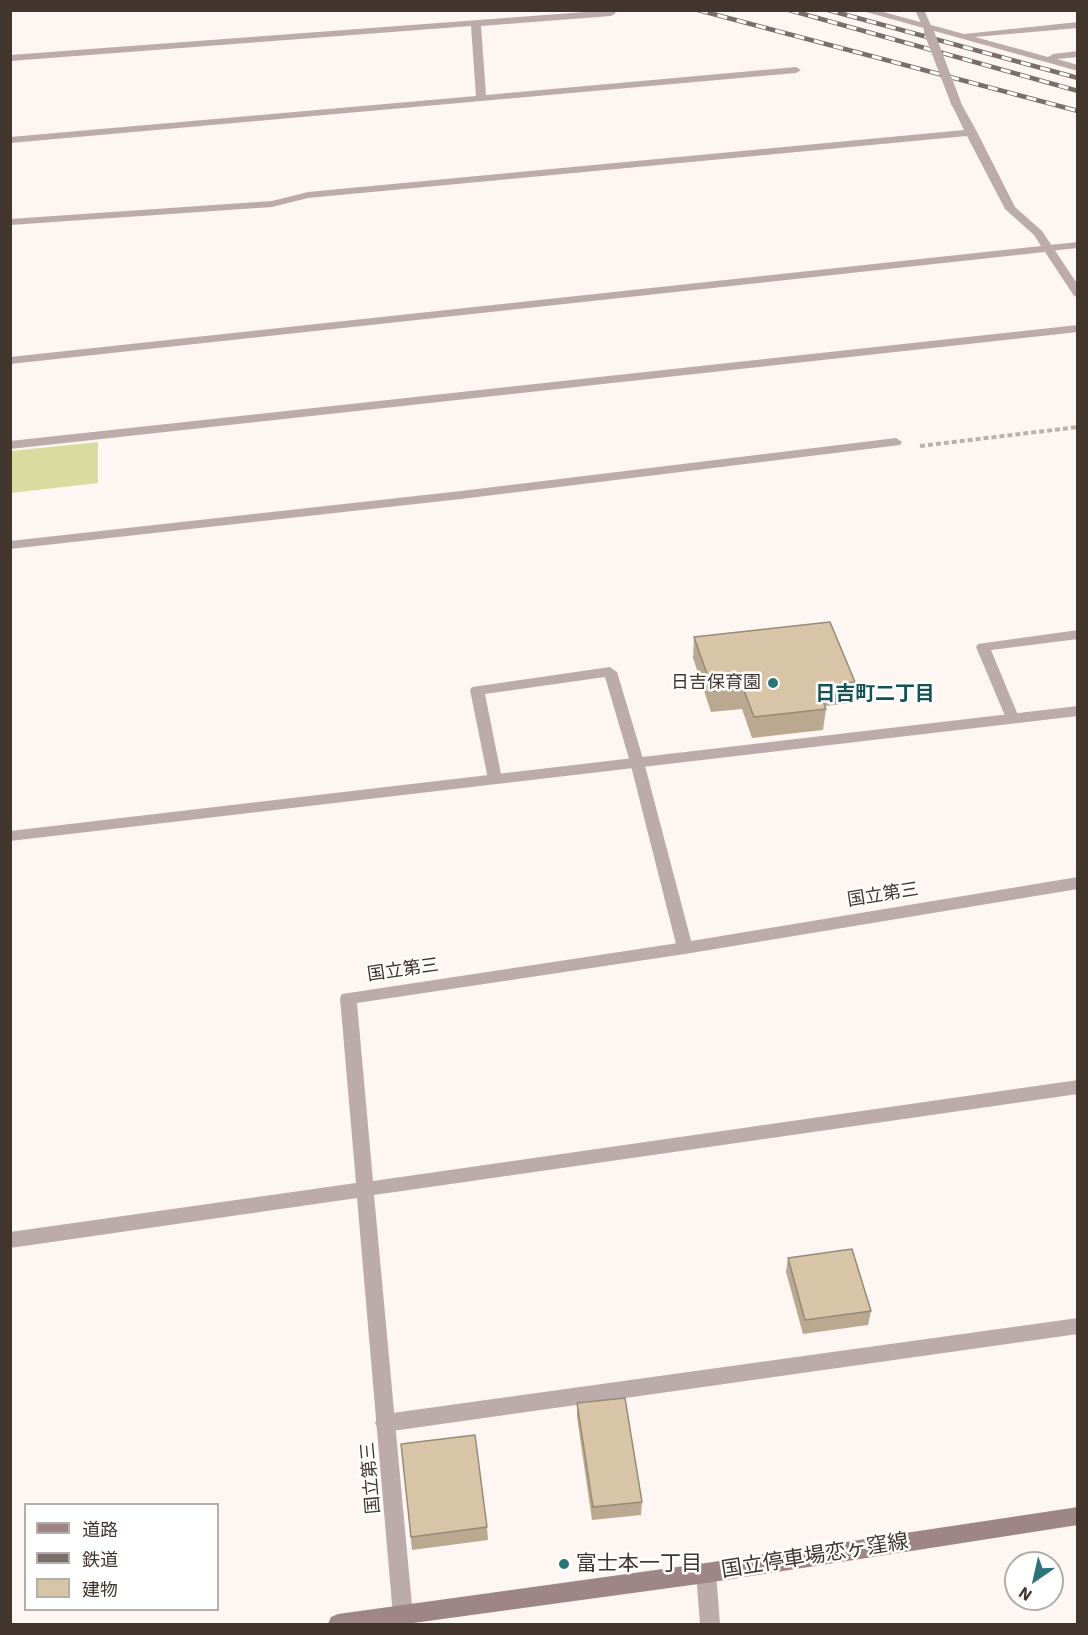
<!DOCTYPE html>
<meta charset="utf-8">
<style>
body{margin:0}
#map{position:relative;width:1088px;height:1635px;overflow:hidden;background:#fdf6f2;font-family:"IBM Plex Sans","Noto Sans JP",sans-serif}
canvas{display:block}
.frame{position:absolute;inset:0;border:12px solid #42352e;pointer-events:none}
.legend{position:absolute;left:24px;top:1503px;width:195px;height:108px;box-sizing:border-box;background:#fff;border:2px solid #b3aeab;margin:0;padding:8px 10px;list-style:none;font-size:18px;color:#42352e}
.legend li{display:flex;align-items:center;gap:12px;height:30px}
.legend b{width:30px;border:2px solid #b3aeab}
.north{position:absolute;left:1004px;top:1551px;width:60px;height:60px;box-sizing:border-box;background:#fff;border:2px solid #b3aeab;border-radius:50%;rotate:214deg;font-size:16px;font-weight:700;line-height:24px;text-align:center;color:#42352e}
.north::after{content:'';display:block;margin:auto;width:21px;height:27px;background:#2b7579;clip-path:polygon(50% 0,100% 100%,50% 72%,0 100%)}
</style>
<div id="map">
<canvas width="1088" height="1635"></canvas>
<div class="frame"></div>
<ul class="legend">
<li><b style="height:8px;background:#9f8686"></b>道路</li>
<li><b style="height:8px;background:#796e68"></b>鉄道</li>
<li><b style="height:16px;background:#d8c5a8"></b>建物</li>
</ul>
<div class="north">N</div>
</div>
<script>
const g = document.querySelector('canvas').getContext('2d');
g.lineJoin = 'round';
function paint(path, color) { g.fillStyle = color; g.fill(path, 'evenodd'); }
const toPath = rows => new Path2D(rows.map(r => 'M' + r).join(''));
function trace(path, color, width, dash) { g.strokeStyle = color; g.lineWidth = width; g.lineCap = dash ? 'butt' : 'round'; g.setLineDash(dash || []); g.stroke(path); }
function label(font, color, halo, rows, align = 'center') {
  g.font = font + ' "IBM Plex Sans","Noto Sans JP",sans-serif'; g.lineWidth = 5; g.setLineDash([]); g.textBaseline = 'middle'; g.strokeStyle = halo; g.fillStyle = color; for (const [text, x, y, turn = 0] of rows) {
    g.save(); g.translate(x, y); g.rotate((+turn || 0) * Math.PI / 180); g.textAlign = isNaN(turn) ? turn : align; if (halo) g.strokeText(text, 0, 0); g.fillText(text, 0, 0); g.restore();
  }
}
paint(toPath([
 [98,442,98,483,11,493,11,451]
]), '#d9dc9f');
trace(toPath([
 [920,446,1078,427]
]), '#bab1ab', 4, [5, 3]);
paint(toPath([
 [612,10,616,13,611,16,481,26,486,95,796,67,801,70,796,73,10,143,10,137,476,96,471,26,10,61,10,55,612,10],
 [859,10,876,10,964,34,1078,22,1078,28,975,37,1048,57,1053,54,1078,51,1078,57,1057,59,1078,65,1078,71,859,10],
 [1078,242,1078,248,1049,251,1043,248,1049,245,1078,242],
 [1078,630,1078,639,991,650,1020,720,1018,723,1008,723,976,647,978,644,1078,630],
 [610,667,617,672,644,762,693,948,691,952,685,954,679,952,677,948,630,762,605,677,485,694,502,779,495,784,488,779,470,690,472,687,610,667],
 [1078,1318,1078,1334,385,1432,378,1429,375,1423,378,1417,385,1414,1078,1318]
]), '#bcabab');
paint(toPath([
 [915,10,924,10,934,32,932,34,926,34,915,10],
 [956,100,961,103,977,132,1015,207,1042,231,1078,285,1078,297,1074,296,1045,252,10,364,10,357,1041,246,1034,235,1005,209,967,136,308,198,272,207,10,225,10,219,272,201,308,192,964,130,951,103,956,100],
 [1078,325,1078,332,10,449,10,441,1078,325],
 [896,438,902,442,900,445,461,499,10,549,10,541,461,491,896,438],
 [1078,706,1078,716,10,841,10,831,1078,706],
 [1078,877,1078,889,685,954,357,1003,373,1181,1078,1080,1078,1094,374,1195,413,1616,410,1623,407,1624,396,1623,393,1616,357,1198,10,1248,10,1232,356,1183,340,998,342,994,685,942,1078,877],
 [706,1563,713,1566,716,1573,720,1624,700,1624,696,1573,699,1566,706,1563]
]), '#bcabab');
paint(toPath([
 [1078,1507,1078,1525,706,1583,406,1624,328,1624,331,1617,338,1614,706,1563,1078,1507]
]), '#9f8686');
const rail = toPath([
 [698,10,1078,111],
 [789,10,1078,91],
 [828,10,1078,78]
]);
trace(rail, '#796e68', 4.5);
trace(rail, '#fff', 3, [10]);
trace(toPath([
 [929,32,956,103]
]), '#bcabab', 10);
paint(toPath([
 [694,637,855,682,852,703,825,706,826,709,823,730,752,738,742,709,711,712,693,658],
 [788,1258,871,1311,868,1325,803,1334,786,1272],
 [577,1403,642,1502,641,1515,592,1520,577,1417],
 [401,1444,487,1527,488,1540,412,1550]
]), '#baa990');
const building = toPath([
 [830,622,855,682,817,686,826,709,754,717,743,688,713,691,694,637,830,622],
 [852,1249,871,1311,805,1320,788,1258,852,1249],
 [625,1398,642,1502,593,1507,577,1403,625,1398],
 [475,1435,487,1527,411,1537,401,1444,475,1435]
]);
paint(building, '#d8c5a8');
trace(building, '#978a76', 1.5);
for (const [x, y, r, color] of [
 [773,683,6,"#2b7579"],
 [564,1564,6,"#2b7579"]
]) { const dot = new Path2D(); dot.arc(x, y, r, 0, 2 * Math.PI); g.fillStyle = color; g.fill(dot); trace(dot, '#fff', 2); }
label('18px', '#42352e', '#fff', [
 ["日吉保育園",761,683]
], 'right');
label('18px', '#42352e', '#fff', [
 ["国立第三",883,895,-9],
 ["国立第三",403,970,-8],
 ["国立第三",371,1478,-95]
]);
label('bold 20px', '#155255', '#fff', [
 ["日吉町二丁目",875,694]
]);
label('21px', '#42352e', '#fff', [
 ["国立停車場恋ヶ窪線",815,1556,-9]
]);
label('21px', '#42352e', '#fff', [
 ["富士本一丁目",576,1564]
], 'left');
</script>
